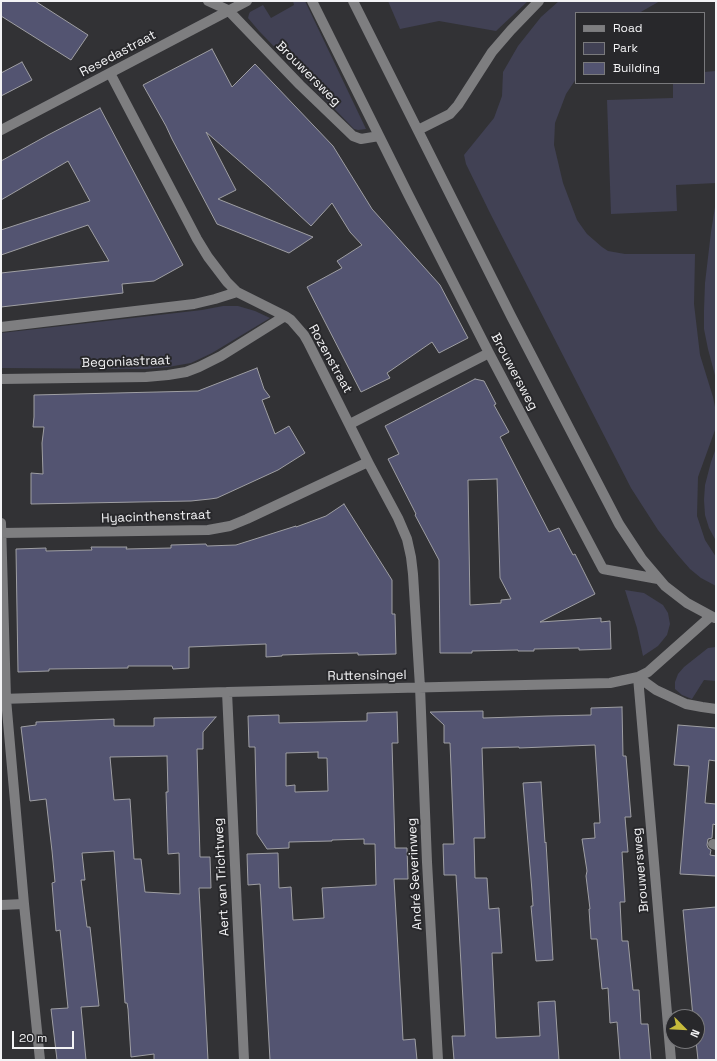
<!DOCTYPE html>
<meta charset="utf-8">
<style>
body{margin:0}
#map{position:relative;width:717px;height:1061px;overflow:hidden;background:#323235;font-family:"Space Grotesk",sans-serif}
canvas{display:block}
.frame{position:absolute;inset:0;border:2px solid #f3f3f5;pointer-events:none}
.legend{position:absolute;left:575px;top:12px;width:130px;height:72px;box-sizing:border-box;background:#28282b;border:1px solid #79797c;margin:0;padding:5px 7px;list-style:none;font-size:12px;color:#f3f3f5}
.legend li{display:flex;align-items:center;gap:8px;height:20px}
.legend b{width:20px;border:1px solid #79797c}
.north{position:absolute;left:665px;top:1009px;width:40px;height:40px;box-sizing:border-box;background:#28282b;border:1px solid #79797c;border-radius:50%;rotate:114deg;font-size:11px;font-weight:700;line-height:16px;text-align:center;color:#f3f3f5}
.north::after{content:'';display:block;margin:auto;width:14px;height:18px;background:#c7bb3c;clip-path:polygon(50% 0,100% 100%,50% 72%,0 100%)}
.scale{position:absolute;left:12px;top:1031px;width:62px;height:18px;box-sizing:border-box;border:2px solid #f3f3f5;border-top:0;padding-left:5px;font-size:12px;line-height:14px;white-space:nowrap;color:#f3f3f5;-webkit-text-stroke:3px #28282b;paint-order:stroke}
</style>
<div id="map">
<canvas width="717" height="1061"></canvas>
<div class="frame"></div>
<ul class="legend">
<li><b style="height:5px;background:#7e7e80"></b>Road</li>
<li><b style="height:11px;background:#414154"></b>Park</li>
<li><b style="height:11px;background:#535471"></b>Building</li>
</ul>
<div class="north">N</div>
<div class="scale">20 m</div>
</div>
<script>
const g = document.querySelector('canvas').getContext('2d');
g.lineJoin = 'round';
function paint(path, color) { g.fillStyle = color; g.fill(path, 'evenodd'); }
const toPath = rows => new Path2D(rows.map(r => 'M' + r).join(''));
function trace(path, color, width, dash) { g.strokeStyle = color; g.lineWidth = width; g.lineCap = dash ? 'butt' : 'round'; g.setLineDash(dash || []); g.stroke(path); }
function label(font, color, halo, rows, align = 'center') {
  g.font = font + ' "Space Grotesk",sans-serif'; g.lineWidth = 4; g.setLineDash([]); g.textBaseline = 'middle'; g.strokeStyle = halo; g.fillStyle = color; for (const [text, x, y, turn = 0] of rows) {
    g.save(); g.translate(x, y); g.rotate((+turn || 0) * Math.PI / 180); g.textAlign = isNaN(turn) ? turn : align; if (halo) g.strokeText(text, 0, 0); g.fillText(text, 0, 0); g.restore();
  }
}
paint(toPath([
 [293,1,305,1,366,129,358,130,354,129,259,31,248,18,249,14,250,12,263,5,271,18,294,5],
 [388,1,528,1,496,31,439,21,400,29],
 [559,1,660,1,639,13,576,13,576,79,566,94,555,123,554,145,563,183,577,220,587,234,602,247,608,251,625,254,695,254,694,304,700,355,713,397,716,412,715,430,698,477,697,516,705,540,716,557,716,586,701,578,690,569,677,554,658,530,631,488,490,213,466,164,464,155,494,118,502,96,503,72,518,46,541,17],
 [716,71,716,183,676,185,677,211,611,214,607,100,673,98,673,83,704,83,704,72],
 [716,206,716,379,708,349,704,329,704,310,705,283,711,232,715,207],
 [223,306,238,306,255,311,270,318,212,353,191,363,168,367,146,369,1,368,1,333,202,310],
 [716,448,716,541,709,528,705,515,704,500,705,485,711,462],
 [625,590,644,593,663,605,668,613,670,624,667,635,658,646,643,656,637,628],
 [716,647,716,681,704,680,692,699,682,695,675,689,675,682,678,674,684,667,708,648]
]), '#414154');
const building = toPath([
 [1,1,35,1,88,35,71,60,1,16,1,1],
 [212,49,232,87,255,64,333,146,372,209,440,285,468,338,439,353,432,342,387,373,390,378,361,392,307,287,342,268,337,261,362,245,350,232,332,203,311,226,268,186,206,132,236,190,218,199,313,237,289,253,217,224,172,139,166,126,143,85,212,49],
 [22,62,32,80,1,96,1,73,22,62],
 [100,108,183,265,154,281,122,284,123,293,1,307,1,273,109,261,88,225,1,255,1,230,90,201,68,161,1,200,1,161,48,135,100,108],
 [257,368,264,389,270,397,262,400,275,434,289,426,305,453,278,470,217,498,210,499,191,501,31,504,31,473,43,474,42,443,44,427,33,427,34,417,34,395,198,391,257,368],
 [475,379,484,381,496,404,494,405,509,432,500,437,549,532,559,528,573,555,575,554,595,594,540,622,601,618,601,622,610,621,611,649,579,650,579,648,534,649,534,651,518,651,518,650,472,651,472,653,440,653,439,560,415,515,416,514,388,459,399,454,385,426,475,379],
 [497,479,500,578,511,599,501,600,501,603,470,605,468,480,497,479],
 [344,504,392,580,392,614,395,614,396,654,358,655,358,653,313,654,282,655,282,656,266,657,266,644,189,647,189,668,173,669,172,666,128,666,128,668,49,669,49,671,18,672,16,549,46,548,46,551,92,550,91,547,127,547,126,549,171,548,171,545,206,544,207,546,236,545,296,526,296,527,326,516,344,504],
 [622,707,623,756,626,756,631,817,625,817,628,852,622,852,625,902,620,902,621,922,622,941,628,941,633,990,639,990,641,1024,648,1024,651,1060,620,1060,617,1022,610,1023,608,988,602,989,597,939,591,939,589,909,590,909,586,876,587,871,582,839,595,838,594,823,600,823,595,745,519,748,519,747,482,748,485,838,474,838,475,878,487,878,489,909,499,908,499,909,502,953,492,953,496,1038,540,1036,538,1002,555,1001,559,1060,454,1060,452,1036,465,1036,456,875,444,875,443,844,454,844,450,743,444,743,444,725,430,712,483,711,483,718,546,716,591,715,591,708,622,707],
 [397,712,398,743,392,743,395,848,407,848,408,879,394,879,402,1020,403,1040,415,1039,417,1060,270,1060,260,884,248,885,247,854,278,853,279,888,291,887,293,920,324,918,322,888,376,885,375,844,364,844,364,839,332,840,332,841,289,842,289,848,267,849,257,834,255,747,249,747,248,716,279,715,279,723,367,721,367,713,397,712],
 [318,752,318,758,327,758,328,791,295,792,295,785,286,786,286,753,318,752],
 [216,717,203,732,203,749,197,749,200,857,210,857,211,888,199,888,208,1060,154,1060,154,1054,131,1057,128,1009,127,1003,125,1003,114,851,82,853,85,880,81,880,83,896,87,927,90,927,99,1006,81,1007,86,1060,57,1060,51,1009,68,1008,60,930,56,931,52,883,55,882,52,851,46,799,30,801,21,727,36,725,36,722,114,719,114,726,154,726,154,718,216,717],
 [167,756,168,792,166,792,168,854,179,853,180,894,145,892,141,859,134,859,130,799,114,800,110,757,167,756],
 [678,725,716,728,716,761,709,760,705,803,716,804,716,825,713,824,712,838,708,839,707,845,708,848,711,850,710,855,716,856,716,876,680,874,689,766,674,765,678,725],
 [541,782,545,843,546,842,553,960,536,961,531,906,533,906,532,891,523,783,541,782],
 [716,907,716,1060,698,1060,696,1041,697,1041,697,1017,693,1017,683,910,716,907]
]);
paint(building, '#535471');
trace(building, '#9f9fa3', 1);
trace(toPath([
 [208,1,228,10,300,85,353,136,361,139,379,136],
 [312,1,407,192,489,353,603,569,658,579],
 [353,1,511,316,619,524,642,559,665,586,687,603,715,618],
 [110,73,197,239,208,257,227,282,237,292,285,316,291,320,304,335,308,342,368,462,398,518,407,539,411,557,413,574,420,687,427,862,438,1060],
 [1,130,247,1],
 [418,130,450,114,458,105,492,52,511,30,539,1],
 [1,327,194,304,215,299,237,292],
 [1,379,146,377,168,375,186,372,199,367,221,356,285,316],
 [350,424,489,353],
 [1,523,6,699,24,904,40,1060],
 [1,533,208,530,230,526,247,519,368,462],
 [638,677,671,1060],
 [638,677,656,690,686,704,702,707,716,709],
 [227,692,244,1060],
 [1,699,227,692,610,683,638,677,648,672,711,616],
 [713,844,716,845],
 [1,905,24,904]
]), '#7e7e80', 10);
label('13px', '#f3f3f5', '#28282b', [
 ["Resedastraat",118,54,-28],
 ["Brouwersweg",308,74,45],
 ["Rozenstraat",330,359,61],
 ["Begoniastraat",126,362,-2],
 ["Brouwersweg",514,372,62],
 ["Hyacinthenstraat",156,517,-2],
 ["Ruttensingel",367,676,-1],
 ["Brouwersweg",641,870,-95],
 ["André Severinweg",415,874,-93],
 ["Aert van Trichtweg",222,877,-93]
]);
</script>
